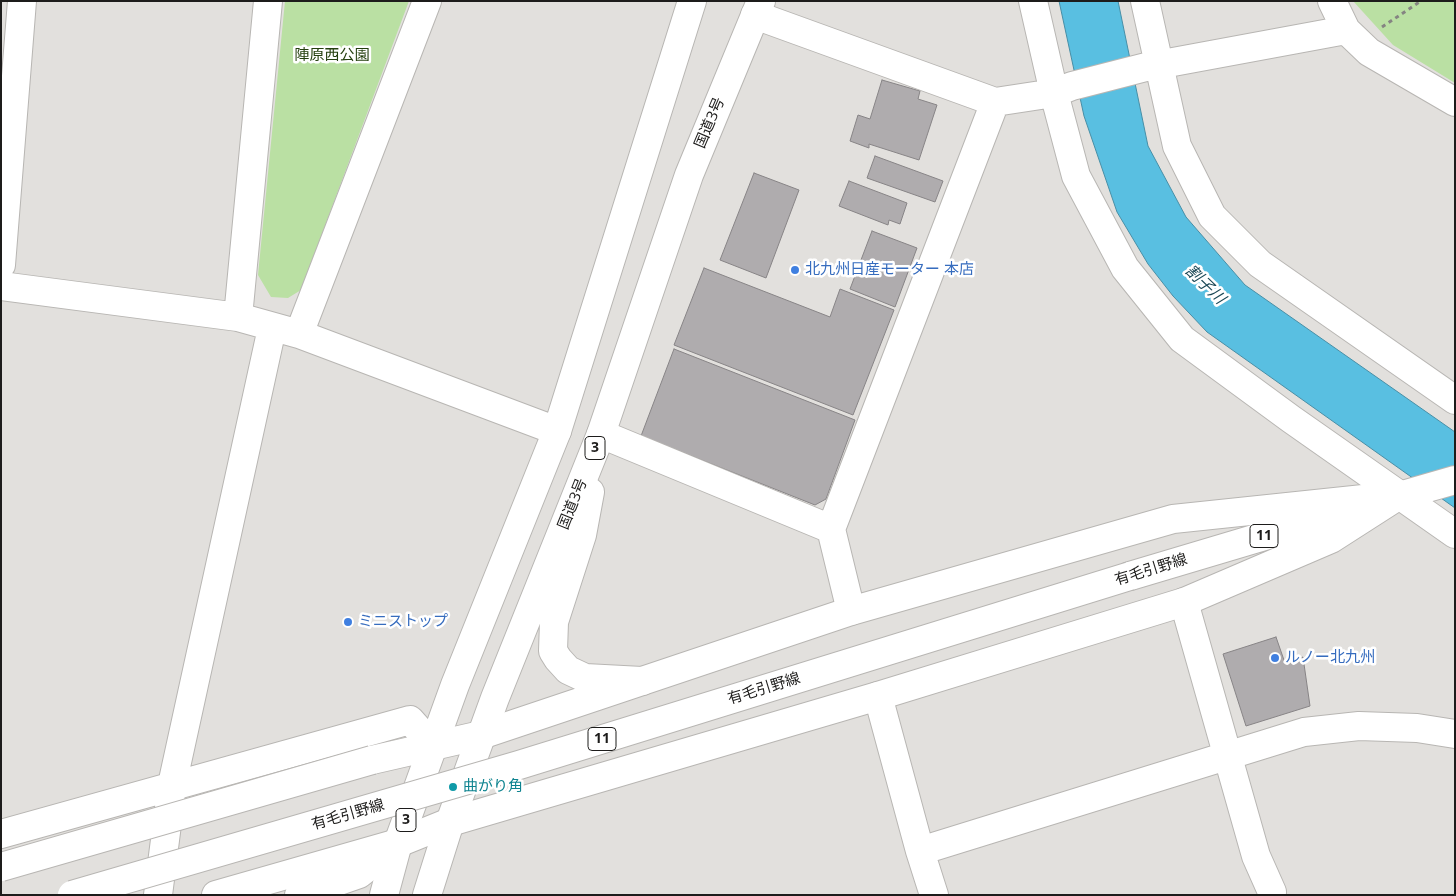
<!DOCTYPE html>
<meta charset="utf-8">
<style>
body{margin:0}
#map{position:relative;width:1456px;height:896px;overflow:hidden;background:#e2e0dd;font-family:"Open Sans",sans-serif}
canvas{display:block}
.frame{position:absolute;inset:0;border:2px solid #1d1c1b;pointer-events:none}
</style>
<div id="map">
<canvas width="1456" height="896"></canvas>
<div class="frame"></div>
</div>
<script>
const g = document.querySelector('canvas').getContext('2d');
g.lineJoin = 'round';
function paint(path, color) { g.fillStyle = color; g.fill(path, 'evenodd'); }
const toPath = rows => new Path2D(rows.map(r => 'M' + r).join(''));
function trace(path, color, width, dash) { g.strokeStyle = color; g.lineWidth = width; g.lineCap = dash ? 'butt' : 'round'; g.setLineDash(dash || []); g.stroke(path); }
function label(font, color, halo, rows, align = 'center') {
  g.font = font + ' "Open Sans","Noto Sans JP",sans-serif'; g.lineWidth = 5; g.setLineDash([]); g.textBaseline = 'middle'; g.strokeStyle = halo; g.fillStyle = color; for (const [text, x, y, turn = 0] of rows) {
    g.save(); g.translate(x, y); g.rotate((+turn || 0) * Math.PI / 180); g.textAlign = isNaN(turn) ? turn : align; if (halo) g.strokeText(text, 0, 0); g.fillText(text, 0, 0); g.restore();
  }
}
paint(toPath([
 [285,1,409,1,301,290,288,298,271,297,258,275],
 [1353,1,1455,1,1455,83,1393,45]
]), '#bae0a3');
const water = toPath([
 [1059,1,1118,1,1148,146,1186,217,1245,285,1455,432,1455,508,1207,332,1173,296,1148,264,1117,212,1084,116,1059,1]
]);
paint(water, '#59bfe1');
trace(water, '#478ea6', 1);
const building = toPath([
 [882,80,920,91,918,99,937,105,919,160,869,144,869,148,850,141,858,115,870,119,882,80],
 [875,156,943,181,935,202,867,178,875,156],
 [754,173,799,190,766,278,720,260,754,173],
 [849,181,907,203,900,224,889,220,888,225,839,206,849,181],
 [872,231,917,248,895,307,850,289,872,231],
 [704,268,830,317,840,289,894,310,853,415,674,345,704,268],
 [674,349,855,420,826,499,815,505,641,436,674,349],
 [1276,637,1285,663,1303,657,1310,706,1246,726,1223,654,1276,637]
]);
paint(building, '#afacae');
trace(building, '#878486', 1);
const minor = toPath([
 [1033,1,1054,93,1076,176,1125,268,1182,339,1291,419,1455,534],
 [1145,1,1177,146,1212,216,1260,264,1455,400],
 [1332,1,1346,30,1369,52,1455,102],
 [755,15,995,102,1054,93,1072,86,1146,67,1346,30],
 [1,265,22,1],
 [1,286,238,317,299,334,557,431],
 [238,317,268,1],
 [299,334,427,1],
 [601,434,831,529],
 [1184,602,1256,856,1272,892],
 [851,611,831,529,995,102],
 [878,696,920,851,934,895],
 [1,834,410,720,433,746],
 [920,851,1304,732,1359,726,1417,728,1455,734],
 [158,895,172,785,272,328],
 [299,895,359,874,398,843]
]);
const major = toPath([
 [1382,501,1455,480],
 [1130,576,1328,517],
 [372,760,481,735,851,611,1173,519,1392,496],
 [216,895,398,843,450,822,878,696,1184,602,1331,539,1398,496]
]);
const highway = toPath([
 [590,492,582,535,554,622,553,651,558,659,568,670,585,678,642,681],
 [384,895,398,843,455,685,557,431,692,1],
 [427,895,450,822,495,698,601,434,689,175,761,1]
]);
trace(minor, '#b8b6b3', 30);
trace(major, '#b8b6b3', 30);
trace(highway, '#b8b6b3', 30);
trace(toPath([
 [1382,27,1421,1]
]), '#858482', 3, [4, 4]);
trace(minor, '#fff', 28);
trace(major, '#fff', 28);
trace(highway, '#fff', 28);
const majorBridge = toPath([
 [1,867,372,760],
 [72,895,519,765,1130,576]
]);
trace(majorBridge, '#b8b6b3', 30, []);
trace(majorBridge, '#fff', 28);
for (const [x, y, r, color] of [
 [795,270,5,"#3f7fe0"],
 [348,622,5,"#3f7fe0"],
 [1275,658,5,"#3f7fe0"],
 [453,787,5,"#0f9aa8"]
]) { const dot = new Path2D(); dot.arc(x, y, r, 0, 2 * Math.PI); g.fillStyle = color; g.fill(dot); trace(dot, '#fff', 2); }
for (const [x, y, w] of [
 [595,448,20],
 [1264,536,28],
 [602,739,28],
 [406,820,20]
]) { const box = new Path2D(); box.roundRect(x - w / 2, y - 11.5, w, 23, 4); g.fillStyle = '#fff'; g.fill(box); trace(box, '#1d1c1b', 1); }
label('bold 14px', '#1d1c1b', null, [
 ["3",595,448],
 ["11",1264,536],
 ["11",602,739],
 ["3",406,820]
]);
label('15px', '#243f0e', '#fff', [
 ["陣原西公園",332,56]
]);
label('15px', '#1d1c1b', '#fff', [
 ["国道3号",710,123,-67],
 ["国道3号",573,504,-68],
 ["有毛引野線",1151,570,-17],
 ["有毛引野線",764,689,-17],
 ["有毛引野線",348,815,-16]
]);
label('15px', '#366cbe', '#fff', [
 ["北九州日産モーター 本店",805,270],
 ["ミニストップ",358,622],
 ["ルノー北九州",1285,658]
], 'left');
label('15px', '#0d838f', '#fff', [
 ["曲がり角",463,787]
], 'left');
label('italic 16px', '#1b4856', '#fff', [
 ["割子川",1205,285,44]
]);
</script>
